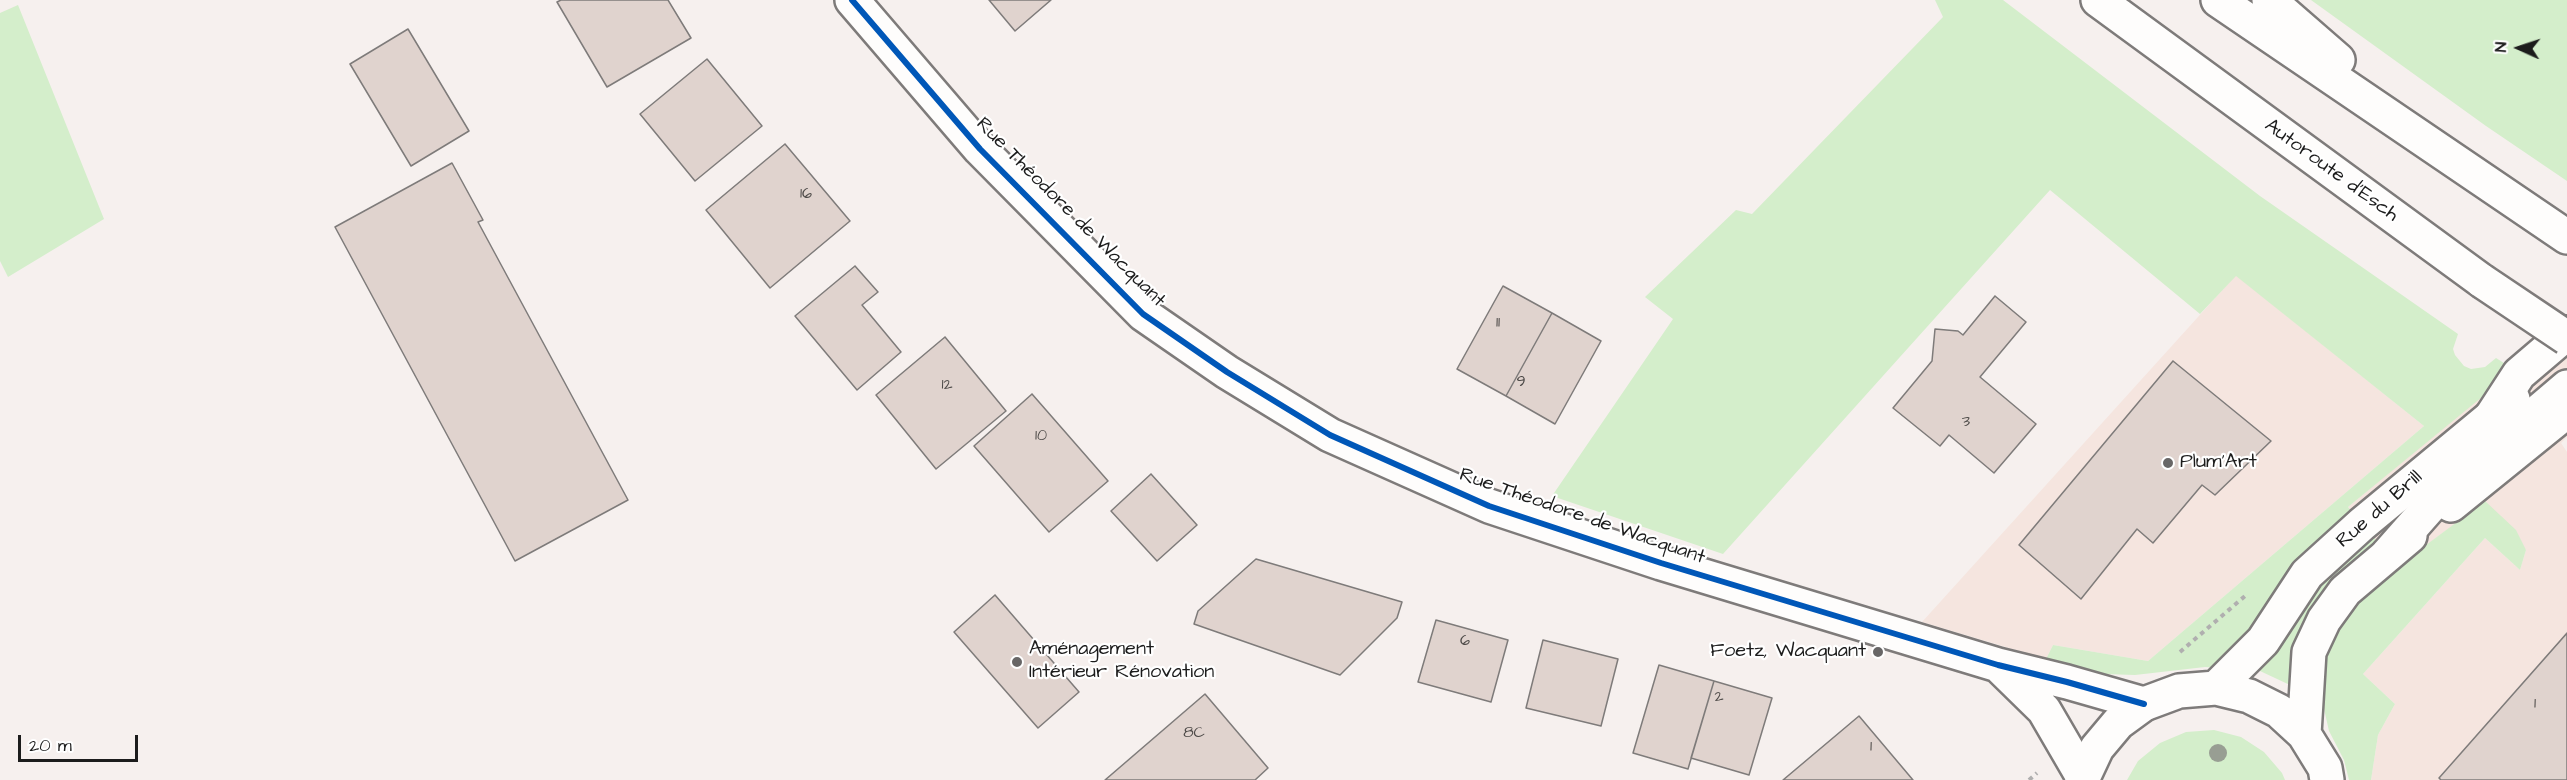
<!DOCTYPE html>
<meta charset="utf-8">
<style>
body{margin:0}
#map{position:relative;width:2567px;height:780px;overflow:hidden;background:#f6f0ee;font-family:"Architects Daughter",sans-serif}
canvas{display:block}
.north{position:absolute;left:2489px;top:18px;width:60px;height:60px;-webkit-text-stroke:4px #fff;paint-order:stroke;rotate:273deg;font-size:16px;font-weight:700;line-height:24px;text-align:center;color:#1c1c1c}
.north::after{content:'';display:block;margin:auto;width:21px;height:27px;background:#1c1c1c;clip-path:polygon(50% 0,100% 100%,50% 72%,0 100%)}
.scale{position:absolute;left:18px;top:735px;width:120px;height:27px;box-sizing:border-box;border:3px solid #1c1c1c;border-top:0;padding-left:8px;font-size:18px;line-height:21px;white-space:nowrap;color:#1c1c1c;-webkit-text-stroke:4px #fff;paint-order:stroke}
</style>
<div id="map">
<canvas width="2567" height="780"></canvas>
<div class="north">N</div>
<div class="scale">20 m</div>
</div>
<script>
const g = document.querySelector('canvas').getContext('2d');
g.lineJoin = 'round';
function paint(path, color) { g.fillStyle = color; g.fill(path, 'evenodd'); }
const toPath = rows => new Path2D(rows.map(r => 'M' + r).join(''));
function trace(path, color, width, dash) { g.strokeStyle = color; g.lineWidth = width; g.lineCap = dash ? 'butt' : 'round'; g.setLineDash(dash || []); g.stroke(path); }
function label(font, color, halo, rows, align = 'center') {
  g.font = font + ' "Architects Daughter",sans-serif'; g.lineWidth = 4.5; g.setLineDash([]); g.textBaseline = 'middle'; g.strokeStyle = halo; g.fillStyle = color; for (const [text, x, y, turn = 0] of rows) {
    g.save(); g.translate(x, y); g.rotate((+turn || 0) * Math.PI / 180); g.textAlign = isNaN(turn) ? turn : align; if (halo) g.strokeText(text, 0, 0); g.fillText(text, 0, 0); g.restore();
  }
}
paint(toPath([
 [2236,275,2424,426,2148,661,2053,645,2046,659,1922,622],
 [2567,324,2567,437,2561,443,2567,452,2567,780,2371,780,2378,735,2395,704,2363,674,2485,538,2520,570,2526,550,2485,501,2398,567,2348,507]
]), '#f5e5df');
paint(toPath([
 [1935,0,2003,0,2260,196,2458,334,2453,349,2455,355,2464,366,2471,369,2485,367,2496,358,2515,370,2348,507,2398,566,2485,501,2516,530,2526,550,2520,570,2485,538,2363,674,2395,704,2378,735,2371,780,2349,780,2344,760,2329,731,2322,700,2260,671,2205,667,2135,675,2104,674,2046,659,2053,645,2148,661,2424,426,2236,276,2200,314,2050,190,1723,554,1552,496,1673,319,1645,297,1736,210,1752,214,1943,17],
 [2311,0,2567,0,2567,181,2486,126],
 [18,5,104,219,8,277,0,261,0,13],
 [2214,730,2241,737,2264,752,2282,773,2285,780,2127,780,2138,761,2160,743,2186,732]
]), '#d4eecb');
const building = toPath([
 [561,0,668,0,691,38,607,87,557,2,561,0],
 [989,0,1051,0,1015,31,989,0],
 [408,29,469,131,411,166,350,64,408,29],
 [707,59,762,126,695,181,640,114,707,59],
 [785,144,850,221,770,288,706,210,785,144],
 [452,163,483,220,478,222,628,500,515,561,335,227,452,163],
 [855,266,878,292,862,305,901,352,857,390,795,316,855,266],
 [1503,286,1552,313,1506,396,1457,369,1503,286],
 [1995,296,2026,322,1980,377,2036,424,1994,473,1949,435,1940,446,1893,408,1932,361,1935,329,1958,331,1963,335,1995,296],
 [1552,313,1601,341,1555,424,1506,396,1552,313],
 [945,337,1006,411,936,469,876,395,945,337],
 [2173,361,2271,441,2215,495,2202,485,2153,543,2137,529,2081,599,2019,545,2173,361],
 [1032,394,1108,481,1049,532,974,446,1032,394],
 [1151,474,1197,525,1157,561,1111,511,1151,474],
 [1256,559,1402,602,1397,618,1340,675,1194,624,1198,611,1256,559],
 [995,595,1079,692,1038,728,954,632,995,595],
 [1436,620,1508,640,1491,702,1418,682,1436,620],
 [2567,633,2567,780,2441,780,2439,778,2567,633],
 [1543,640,1618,659,1601,726,1526,708,1543,640],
 [1659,665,1714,681,1688,769,1633,753,1659,665],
 [1714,681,1772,698,1749,775,1691,758,1714,681],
 [1205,694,1268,768,1255,780,1105,780,1205,694],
 [1859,716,1913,780,1783,780,1859,716]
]);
paint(building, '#e0d3ce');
trace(building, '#7e7b7a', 1.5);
const minor = toPath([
 [852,0,980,149,1143,314,1227,372,1330,435,1489,506,1661,563,1998,665,2067,682,2144,704],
 [1998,665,2044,710,2083,777]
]);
const major = toPath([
 [2451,505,2567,411],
 [2216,688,2263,641,2307,574,2362,524,2513,399],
 [2304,734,2309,652,2324,620,2345,591,2410,536],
 [2082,780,2097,748,2118,723,2144,704,2179,691,2216,688,2249,696,2279,711,2304,734,2325,768,2327,780]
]);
const highway = toPath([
 [2098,0,2482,281],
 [2218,0,2567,237],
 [2269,0,2338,60],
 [2491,417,2519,374,2567,333],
 [2388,554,2440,495,2567,387]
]);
trace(minor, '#7e7b7a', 38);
trace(major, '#7e7b7a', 38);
trace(highway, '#7e7b7a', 38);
trace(toPath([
 [2180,652,2245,596],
 [2029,780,2037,773]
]), '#b0afaf', 4, [4.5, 4.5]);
trace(minor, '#fefdfc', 33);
trace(major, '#fefdfc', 33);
trace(highway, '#fefdfc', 33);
const highwayBridge = toPath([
 [2482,281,2567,338]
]);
trace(highwayBridge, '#7e7b7a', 38, []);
trace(highwayBridge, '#fefdfc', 33);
trace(toPath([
 [852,0,980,149,1143,314,1227,372,1330,435,1489,506,1661,563,1998,665,2067,682,2144,704]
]), '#0057b8', 6);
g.fillStyle = '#989e93';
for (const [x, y] of [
 [2218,753]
]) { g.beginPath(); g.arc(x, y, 9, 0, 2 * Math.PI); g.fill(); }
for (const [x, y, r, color] of [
 [2168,463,6,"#686666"],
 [1878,652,6,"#686666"],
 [1017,662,6,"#686666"]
]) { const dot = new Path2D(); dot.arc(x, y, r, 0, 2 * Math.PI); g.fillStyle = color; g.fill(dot); trace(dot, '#fff', 2); }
label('16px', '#4d4a48', null, [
 ["16",806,195],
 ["11",1498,324],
 ["9",1521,383],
 ["12",947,386],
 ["3",1966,423],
 ["10",1041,437],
 ["6",1465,642],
 ["2",1719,698],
 ["1",2535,705],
 ["8C",1194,734],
 ["1",1871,748]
]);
label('20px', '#1c1c1c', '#fff', [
 ["Autoroute d'Esch",2331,171,36],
 ["Rue Théodore de Wacquant",1070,213,45],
 ["Rue du Brill",2380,510,-41],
 ["Rue Théodore de Wacquant",1582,517,19]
]);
label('20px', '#1c1c1c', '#fff', [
 ["Plum'Art",2180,463],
 ["Aménagement",1029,650],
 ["Intérieur Rénovation",1029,673],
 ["Foetz, Wacquant",1866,652,"right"]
], 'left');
</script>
